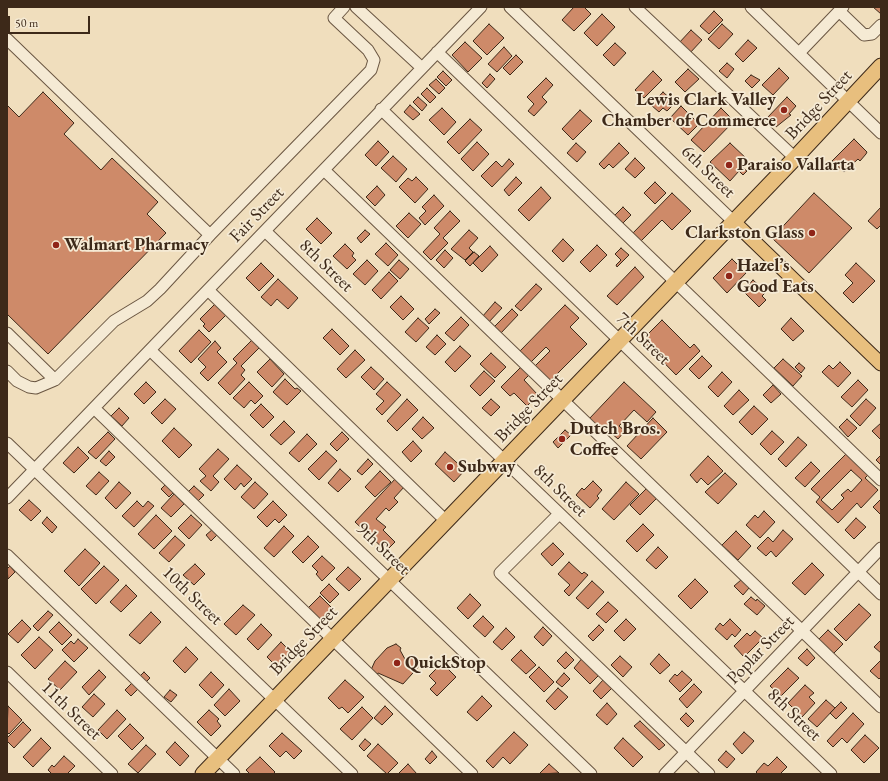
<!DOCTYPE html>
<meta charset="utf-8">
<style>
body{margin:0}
#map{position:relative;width:888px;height:781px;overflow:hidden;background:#f0debd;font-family:"EB Garamond",serif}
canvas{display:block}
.frame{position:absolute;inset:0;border:8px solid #3d2919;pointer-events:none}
.scale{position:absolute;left:8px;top:16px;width:82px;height:18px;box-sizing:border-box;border:2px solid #3d2919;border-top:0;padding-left:5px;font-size:12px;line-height:14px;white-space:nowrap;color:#3d2919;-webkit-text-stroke:3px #f5ead4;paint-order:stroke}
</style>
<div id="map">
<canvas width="888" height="781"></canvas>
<div class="frame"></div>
<div class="scale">50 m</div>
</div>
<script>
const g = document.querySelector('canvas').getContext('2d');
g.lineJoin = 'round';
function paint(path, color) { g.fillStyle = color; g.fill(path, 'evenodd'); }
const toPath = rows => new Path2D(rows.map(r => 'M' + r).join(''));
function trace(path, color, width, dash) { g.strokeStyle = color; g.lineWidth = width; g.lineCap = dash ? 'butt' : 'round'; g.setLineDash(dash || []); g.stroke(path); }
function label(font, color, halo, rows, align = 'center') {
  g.font = font + ' "EB Garamond",serif'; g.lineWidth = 3.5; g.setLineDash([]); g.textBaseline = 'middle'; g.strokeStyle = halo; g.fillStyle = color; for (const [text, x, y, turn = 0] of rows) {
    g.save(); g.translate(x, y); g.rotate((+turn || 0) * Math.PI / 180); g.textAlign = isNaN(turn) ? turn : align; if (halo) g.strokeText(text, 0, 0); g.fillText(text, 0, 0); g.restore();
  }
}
const building = toPath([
 [574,7,584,7,591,14,574,31,562,20,574,7],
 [873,7,881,7,881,14,873,7],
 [714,11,723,20,709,34,700,26,714,11],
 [602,14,615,27,597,46,584,33,602,14],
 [489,24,504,38,487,55,473,41,489,24],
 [722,24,733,34,719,49,708,39,722,24],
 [691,30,702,40,689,54,678,44,691,30],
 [748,40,757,48,743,62,735,54,748,40],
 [465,42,482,58,468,72,452,55,465,42],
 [615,43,626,53,614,66,603,55,615,43],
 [504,47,512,56,497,72,488,64,504,47],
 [516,55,523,62,510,75,503,68,516,55],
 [727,63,734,69,727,78,719,71,727,63],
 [779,68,789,78,773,95,762,85,779,68],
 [688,69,699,79,685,92,675,82,688,69],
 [443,71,452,80,446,86,437,77,443,71],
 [653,71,662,80,644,98,635,90,653,71],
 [490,74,495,79,487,88,482,83,490,74],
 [751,75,760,80,752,88,745,81,751,75],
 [546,78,553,85,542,97,547,102,534,116,528,111,534,104,527,97,546,78],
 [436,79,445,88,439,94,429,85,436,79],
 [427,88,436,97,430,103,421,94,427,88],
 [43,92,74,123,64,134,101,170,112,158,158,202,147,214,166,233,48,354,7,314,7,105,19,117,43,92],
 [663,92,675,103,667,111,663,108,659,112,651,105,663,92],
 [418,97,427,105,422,111,413,102,418,97],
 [787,97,796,106,789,114,791,115,776,127,767,118,787,97],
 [410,105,420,114,413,120,404,112,410,105],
 [681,106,699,124,688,135,670,118,681,106],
 [442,108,456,122,444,135,429,120,442,108],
 [721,108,734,121,704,152,691,140,721,108],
 [580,110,592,121,573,140,562,129,580,110],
 [470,119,482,130,459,154,447,142,470,119],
 [854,139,867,152,866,154,860,161,858,159,844,172,832,161,854,139],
 [378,141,389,152,376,166,365,155,378,141],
 [477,142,489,154,473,171,461,159,477,142],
 [576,143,586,152,577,162,567,153,576,143],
 [619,143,629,153,613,168,609,164,604,169,599,164,619,143],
 [730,143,749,161,743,168,747,171,743,175,739,171,730,181,710,162,730,143],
 [393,156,407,169,396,182,381,168,393,156],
 [635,158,645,168,635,178,625,169,635,158],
 [509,159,514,164,492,187,481,176,496,161,502,167,509,159],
 [416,177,428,189,415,203,399,187,408,178,412,181,416,177],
 [516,177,522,183,509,196,504,190,516,177],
 [655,182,666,193,655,204,644,193,655,182],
 [377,186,385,195,375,206,366,197,377,186],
 [541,187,551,198,529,221,518,210,541,187],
 [672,193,691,211,672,230,662,220,640,242,632,234,672,193],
 [814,193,852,228,809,273,772,238,814,193],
 [434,195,444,206,425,225,419,218,426,211,422,207,434,195],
 [623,207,631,215,622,224,614,216,623,207],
 [881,207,881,225,877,229,868,221,881,207],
 [450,211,460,221,443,238,448,243,431,260,423,252,440,234,434,228,450,211],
 [409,213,421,224,408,238,396,226,409,213],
 [317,218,332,233,321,244,306,229,317,218],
 [365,230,370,234,361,243,357,238,365,230],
 [469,230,478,238,469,248,473,252,465,260,451,249,469,230],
 [563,239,574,250,563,262,552,251,563,239],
 [386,243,398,255,388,266,375,254,386,243],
 [345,244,354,253,352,256,356,260,347,269,333,256,345,244],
 [597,245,607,255,590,272,580,262,597,245],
 [490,246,498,255,482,272,473,263,490,246],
 [621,248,629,255,617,267,616,265,621,260,615,254,621,248],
 [445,250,453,258,444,268,436,260,445,250],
 [474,252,479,256,470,266,465,261,474,252],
 [732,259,746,273,727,293,713,278,732,259],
 [367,260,378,271,365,285,353,274,367,260],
 [399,260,409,269,400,279,390,270,399,260],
 [261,263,274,276,259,291,246,278,261,263],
 [856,263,875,281,853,303,843,293,853,283,845,275,856,263],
 [635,267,644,277,617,305,607,296,635,267],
 [389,272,398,281,381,299,372,290,389,272],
 [278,279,298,298,288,309,277,299,271,306,261,297,278,279],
 [753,280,766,292,762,296,766,300,759,307,743,291,753,280],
 [536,284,542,289,521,311,515,306,536,284],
 [401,296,414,309,403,320,390,307,401,296],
 [495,302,502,308,488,323,482,317,495,302],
 [216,303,227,314,209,332,203,326,205,324,200,319,216,303],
 [565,305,579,318,570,327,587,344,550,381,535,366,550,351,546,347,531,362,520,351,565,305],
 [435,309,440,313,429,324,425,319,435,309],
 [512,309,518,315,501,333,494,327,512,309],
 [461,317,469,325,454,341,445,333,461,317],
 [418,318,429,328,416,342,405,332,418,318],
 [791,318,804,331,793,341,781,329,791,318],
 [662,320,690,348,694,344,700,351,676,375,642,340,662,320],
 [332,329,349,346,340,355,323,338,332,329],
 [199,330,211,342,191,363,179,351,199,330],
 [437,335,446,344,435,355,426,347,437,335],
 [252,340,260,347,241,366,245,370,241,375,245,379,230,395,218,383,237,363,233,359,252,340],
 [215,341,221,348,217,352,227,362,208,381,200,373,206,367,198,359,215,341],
 [460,346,471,356,455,372,445,362,460,346],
 [355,350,365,360,346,378,337,369,355,350],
 [491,353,506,367,495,378,480,364,491,353],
 [702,356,712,366,699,379,689,369,702,356],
 [270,359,284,374,272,387,257,372,270,359],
 [783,359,802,376,793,386,774,368,783,359],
 [840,362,851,373,838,387,822,372,829,365,833,369,840,362],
 [799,363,805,368,801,373,795,367,799,363],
 [371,367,384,379,374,390,361,377,371,367],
 [521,367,529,375,524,380,538,395,527,406,514,393,510,396,501,387,521,367],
 [484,371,495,381,480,396,470,386,484,371],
 [722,372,732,382,718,397,708,387,722,372],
 [285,379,295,389,297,388,301,391,287,405,273,392,285,379],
 [858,380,868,390,852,407,841,397,858,380],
 [146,382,156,392,144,404,134,394,146,382],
 [249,382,263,396,255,404,251,400,244,408,233,398,249,382],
 [387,382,401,395,382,415,376,409,384,401,376,394,387,382],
 [624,382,656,412,647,422,634,410,619,426,625,431,618,439,611,433,608,436,589,419,624,382],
 [773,385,781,394,771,403,763,395,773,385],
 [739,390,749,400,733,415,724,406,739,390],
 [165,399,176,409,162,424,151,413,165,399],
 [407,399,418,410,397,431,387,421,407,399],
 [491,399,500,407,491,416,482,408,491,399],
 [866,399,876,408,860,426,850,416,866,399],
 [261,404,274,417,263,428,250,415,261,404],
 [754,406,768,419,752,435,739,422,754,406],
 [119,408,129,418,122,426,111,416,119,408],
 [423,417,434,428,422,439,412,429,423,417],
 [653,418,667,432,641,459,627,446,653,418],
 [847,419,857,428,848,437,839,427,847,419],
 [284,421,295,432,281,445,270,435,284,421],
 [881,423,881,440,872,431,881,423],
 [174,428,192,445,179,458,162,441,174,428],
 [565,430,571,435,558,448,553,442,565,430],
 [772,431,784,442,771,455,760,444,772,431],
 [108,432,115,439,96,459,88,452,108,432],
 [342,432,349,439,337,451,330,444,342,432],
 [307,434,317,444,299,462,289,453,307,434],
 [798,437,807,445,786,467,778,459,798,437],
 [413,441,422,451,411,462,402,452,413,441],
 [78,447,89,458,74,473,63,463,78,447],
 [218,449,229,459,213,476,219,482,211,491,200,481,206,476,199,469,218,449],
 [109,451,115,457,106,466,100,461,109,451],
 [326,451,337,461,319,480,308,469,326,451],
 [445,452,465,470,454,482,435,464,445,452],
 [847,453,869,474,865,478,878,490,861,508,857,503,838,523,816,502,820,497,811,489,847,453],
 [851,470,862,480,851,492,848,489,841,495,844,498,832,510,821,500,851,470],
 [881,455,881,465,876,460,881,455],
 [708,456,723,471,708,485,701,478,697,483,690,475,708,456],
 [368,459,373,464,362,475,357,471,368,459],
 [811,462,820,471,805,487,795,478,811,462],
 [237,465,252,479,244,487,241,483,235,490,224,479,237,465],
 [340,469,351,479,338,492,328,483,340,469],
 [380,471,391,482,375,497,365,487,380,471],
 [99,472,109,481,96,495,86,486,99,472],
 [725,473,737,484,718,504,705,492,725,473],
 [396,478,405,486,394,498,398,502,389,511,386,508,376,519,386,527,383,530,395,542,386,551,355,522,396,478],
 [593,481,602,490,597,496,599,498,590,508,576,495,582,488,584,490,593,481],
 [119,482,131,493,116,509,105,498,119,482],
 [255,482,268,494,254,509,241,497,255,482],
 [626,482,639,494,614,520,602,509,626,482],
 [165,485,173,493,169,497,161,489,165,485],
 [194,486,204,495,197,502,188,492,194,486],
 [648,487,658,497,640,515,630,505,648,487],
 [174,494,184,504,171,517,161,508,174,494],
 [881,499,881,515,873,507,881,499],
 [29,500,41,511,31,521,19,510,29,500],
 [137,501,143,507,148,501,154,506,134,527,122,516,137,501],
 [273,501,287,515,279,523,275,519,267,527,257,517,273,501],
 [764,511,775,522,760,538,746,525,755,515,758,518,764,511],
 [156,515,172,531,154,549,138,534,156,515],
 [191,515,202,525,189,539,178,528,191,515],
 [47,517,57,527,52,533,42,523,47,517],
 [856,518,866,527,854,539,845,530,856,518],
 [643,524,654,535,637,552,626,541,643,524],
 [284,526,294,536,274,557,264,548,284,526],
 [213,529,218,534,211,541,206,535,213,529],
 [783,530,793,539,776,557,771,551,766,556,757,548,768,537,773,542,783,530],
 [736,531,751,546,738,560,722,545,736,531],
 [175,536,185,545,169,562,159,553,175,536],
 [308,536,319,547,303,563,292,552,308,536],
 [553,543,564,554,552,566,541,554,553,543],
 [658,547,668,557,656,569,646,560,658,547],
 [85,549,100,563,79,586,64,571,85,549],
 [322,556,335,568,322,581,316,574,318,572,312,566,322,556],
 [569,562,582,574,584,572,588,575,569,596,564,591,570,585,558,574,569,562],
 [812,563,824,575,805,595,792,583,812,563],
 [195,564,205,574,194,585,183,575,195,564],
 [10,566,15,572,8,579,7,569,10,566],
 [104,566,119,580,96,604,81,589,104,566],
 [348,567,361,579,349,591,336,579,348,567],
 [695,579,708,592,691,609,678,596,695,579],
 [741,580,749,588,743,595,734,586,741,580],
 [592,581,604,592,588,609,576,598,592,581],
 [329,584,339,594,330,603,320,593,329,584],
 [126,585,137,596,121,612,110,602,126,585],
 [470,594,481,605,468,619,457,608,470,594],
 [320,596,332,608,320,620,308,608,320,596],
 [751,597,756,601,757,599,765,606,757,615,744,604,751,597],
 [608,602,618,611,606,623,596,614,608,602],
 [859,604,871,615,846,641,834,629,859,604],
 [243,605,255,615,236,635,224,624,243,605],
 [48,611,53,615,38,631,33,626,48,611],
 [151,612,161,622,140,644,129,635,151,612],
 [483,616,494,627,485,637,473,626,483,616],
 [626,619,636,629,624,641,614,631,626,619],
 [730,619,741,630,735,637,732,634,727,640,715,629,720,623,723,626,730,619],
 [22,620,31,629,18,643,8,634,22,620],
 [59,622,72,635,62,645,49,632,59,622],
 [261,624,272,635,258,650,247,639,261,624],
 [599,625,604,630,593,641,588,636,599,625],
 [543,627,552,636,543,646,534,637,543,627],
 [506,628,515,637,502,650,493,642,506,628],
 [828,630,843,644,833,654,818,640,828,630],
 [755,631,763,638,744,657,734,646,747,633,750,636,755,631],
 [39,637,53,650,35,669,21,655,39,637],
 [78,639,88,648,74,662,62,650,71,641,74,644,78,639],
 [881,640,881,653,874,647,881,640],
 [281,642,291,652,277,667,267,657,281,642],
 [396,644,401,648,400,650,406,661,413,657,421,664,403,684,378,673,376,675,371,670,375,661,387,648,396,644],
 [186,647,198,659,185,673,173,661,186,647],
 [807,649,815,658,807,666,798,658,807,649],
 [521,650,536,665,526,674,511,660,521,650],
 [566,652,574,660,565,669,557,661,566,652],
 [659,654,670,665,660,674,650,664,659,654],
 [584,656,601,673,590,684,574,668,584,656],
 [620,656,632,667,623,677,611,665,620,656],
 [881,660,881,677,879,679,870,671,881,660],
 [65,661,77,672,60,690,48,679,65,661],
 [442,663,456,677,437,696,430,689,436,683,429,676,442,663],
 [539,667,554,682,544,692,529,677,539,667],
 [788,668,799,678,781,696,770,686,788,668],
 [99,670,106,677,89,695,82,687,99,670],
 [682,671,692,680,680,692,669,681,675,674,677,676,682,671],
 [144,672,150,678,146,682,140,676,144,672],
 [211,672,224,685,212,698,199,685,211,672],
 [564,673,570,679,562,687,556,682,564,673],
 [345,680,364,697,348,713,342,707,339,709,328,698,345,680],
 [603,680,612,688,601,699,593,691,603,680],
 [133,682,139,688,131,696,125,690,133,682],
 [694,684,702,692,687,708,679,699,694,684],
 [805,685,814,693,809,697,815,703,802,717,788,703,805,685],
 [558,688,568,697,555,710,546,701,558,688],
 [229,689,240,701,225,716,214,705,229,689],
 [170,690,177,695,171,702,164,697,170,690],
 [94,694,105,704,93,717,82,707,94,694],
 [482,696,492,706,477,721,467,712,482,696],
 [826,700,835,708,817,727,808,719,826,700],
 [841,702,847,708,836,719,830,713,841,702],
 [607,703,617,714,607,725,596,715,607,703],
 [8,706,22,720,9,734,7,732,8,706],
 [385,706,393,714,382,725,374,718,385,706],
 [362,707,373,718,352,740,340,729,362,707],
 [117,710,126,719,107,739,98,730,117,710],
 [209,710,219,719,217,721,221,726,211,736,197,722,209,710],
 [686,713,694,721,688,727,680,719,686,713],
 [853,713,864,724,847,743,842,738,833,747,827,741,853,713],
 [640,721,665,745,659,750,634,726,640,721],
 [23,722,31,730,14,748,7,741,7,738,23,722],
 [130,724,144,738,132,750,118,736,130,724],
 [514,732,528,745,510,764,503,757,493,768,486,761,514,732],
 [744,732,754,741,742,754,733,744,744,732],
 [282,733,302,751,294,759,286,751,280,757,269,746,282,733],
 [865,735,879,748,864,763,851,750,865,735],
 [41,738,51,748,33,767,23,757,41,738],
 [623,738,643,757,633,767,614,748,623,738],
 [365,739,371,744,364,751,359,746,365,739],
 [175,742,189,756,180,766,166,752,175,742],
 [378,744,398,763,387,774,367,756,378,744],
 [146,745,156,754,138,773,128,764,146,745],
 [432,751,437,757,430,764,425,759,432,751],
 [726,751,735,759,727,768,718,760,726,751],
 [64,756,75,766,67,774,52,774,48,770,52,765,54,767,64,756],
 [260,757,275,772,273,774,250,774,246,770,260,757],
 [777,757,787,767,780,774,758,774,756,772,764,763,768,766,777,757],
 [408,764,417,774,398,774,408,764],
 [549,764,559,773,539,774,549,764]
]);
paint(building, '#ce8a69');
trace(building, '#3d2919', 1);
const minor = toPath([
 [356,7,422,68],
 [510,7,734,222],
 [635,7,795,158],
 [751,7,881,133],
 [839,11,864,35,872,34,881,25],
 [7,39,210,235,371,70,374,60,368,50,334,18,344,7],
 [437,52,881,480],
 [799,53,843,7],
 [381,109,881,594],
 [324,170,881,707],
 [265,231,831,774],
 [208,290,446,521],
 [7,333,55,380],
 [150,350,591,774],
 [7,371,17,381,29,387,36,388,55,380,114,321,147,301,160,289,210,235],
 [94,408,472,774],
 [7,443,352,774],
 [7,498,481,7],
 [559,514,500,573,709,774],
 [7,555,234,774],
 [7,672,112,774],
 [665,774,881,548]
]);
const major = toPath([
 [734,222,881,364]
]);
const highway = toPath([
 [203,774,795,158,881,66]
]);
trace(minor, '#6a5642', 13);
trace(major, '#3d2919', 15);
trace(highway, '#3d2919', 17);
trace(minor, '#f5ead4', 11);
trace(major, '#e8bf7e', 13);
trace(highway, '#e8bf7e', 15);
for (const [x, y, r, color] of [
 [784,110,4,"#8f2418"],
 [729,165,4,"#8f2418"],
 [812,233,4,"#8f2418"],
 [56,245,4,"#8f2418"],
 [729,276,4,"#8f2418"],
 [562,439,4,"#8f2418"],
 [450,467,4,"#8f2418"],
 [397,663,4,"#8f2418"]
]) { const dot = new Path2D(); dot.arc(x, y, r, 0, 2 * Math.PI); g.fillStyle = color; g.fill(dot); trace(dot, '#f5ead4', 1.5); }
label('bold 18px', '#3d2919', '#f5ead4', [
 ["Lewis Clark Valley",776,100,"right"],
 ["Chamber of Commerce",776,121,"right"],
 ["Paraiso Vallarta",737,165],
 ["Clarkston Glass",804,233,"right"],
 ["Walmart Pharmacy",64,245],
 ["Hazel’s",737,266],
 ["Good Eats",737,287],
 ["Dutch Bros.",570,429],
 ["Coffee",570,450],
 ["Subway",458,467],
 ["QuickStop",405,663]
], 'left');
label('18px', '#3d2919', '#f5ead4', [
 ["Bridge Street",819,105,-47],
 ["6th Street",708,172,44],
 ["Fair Street",257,215,-46],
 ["8th Street",326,266,44],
 ["7th Street",643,339,44],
 ["Bridge Street",529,408,-46],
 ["8th Street",560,491,44],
 ["9th Street",383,549,44],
 ["10th Street",192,596,44],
 ["Bridge Street",304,641,-46],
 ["Poplar Street",761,650,-46],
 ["11th Street",71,711,44],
 ["8th Street",794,715,44]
]);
</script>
